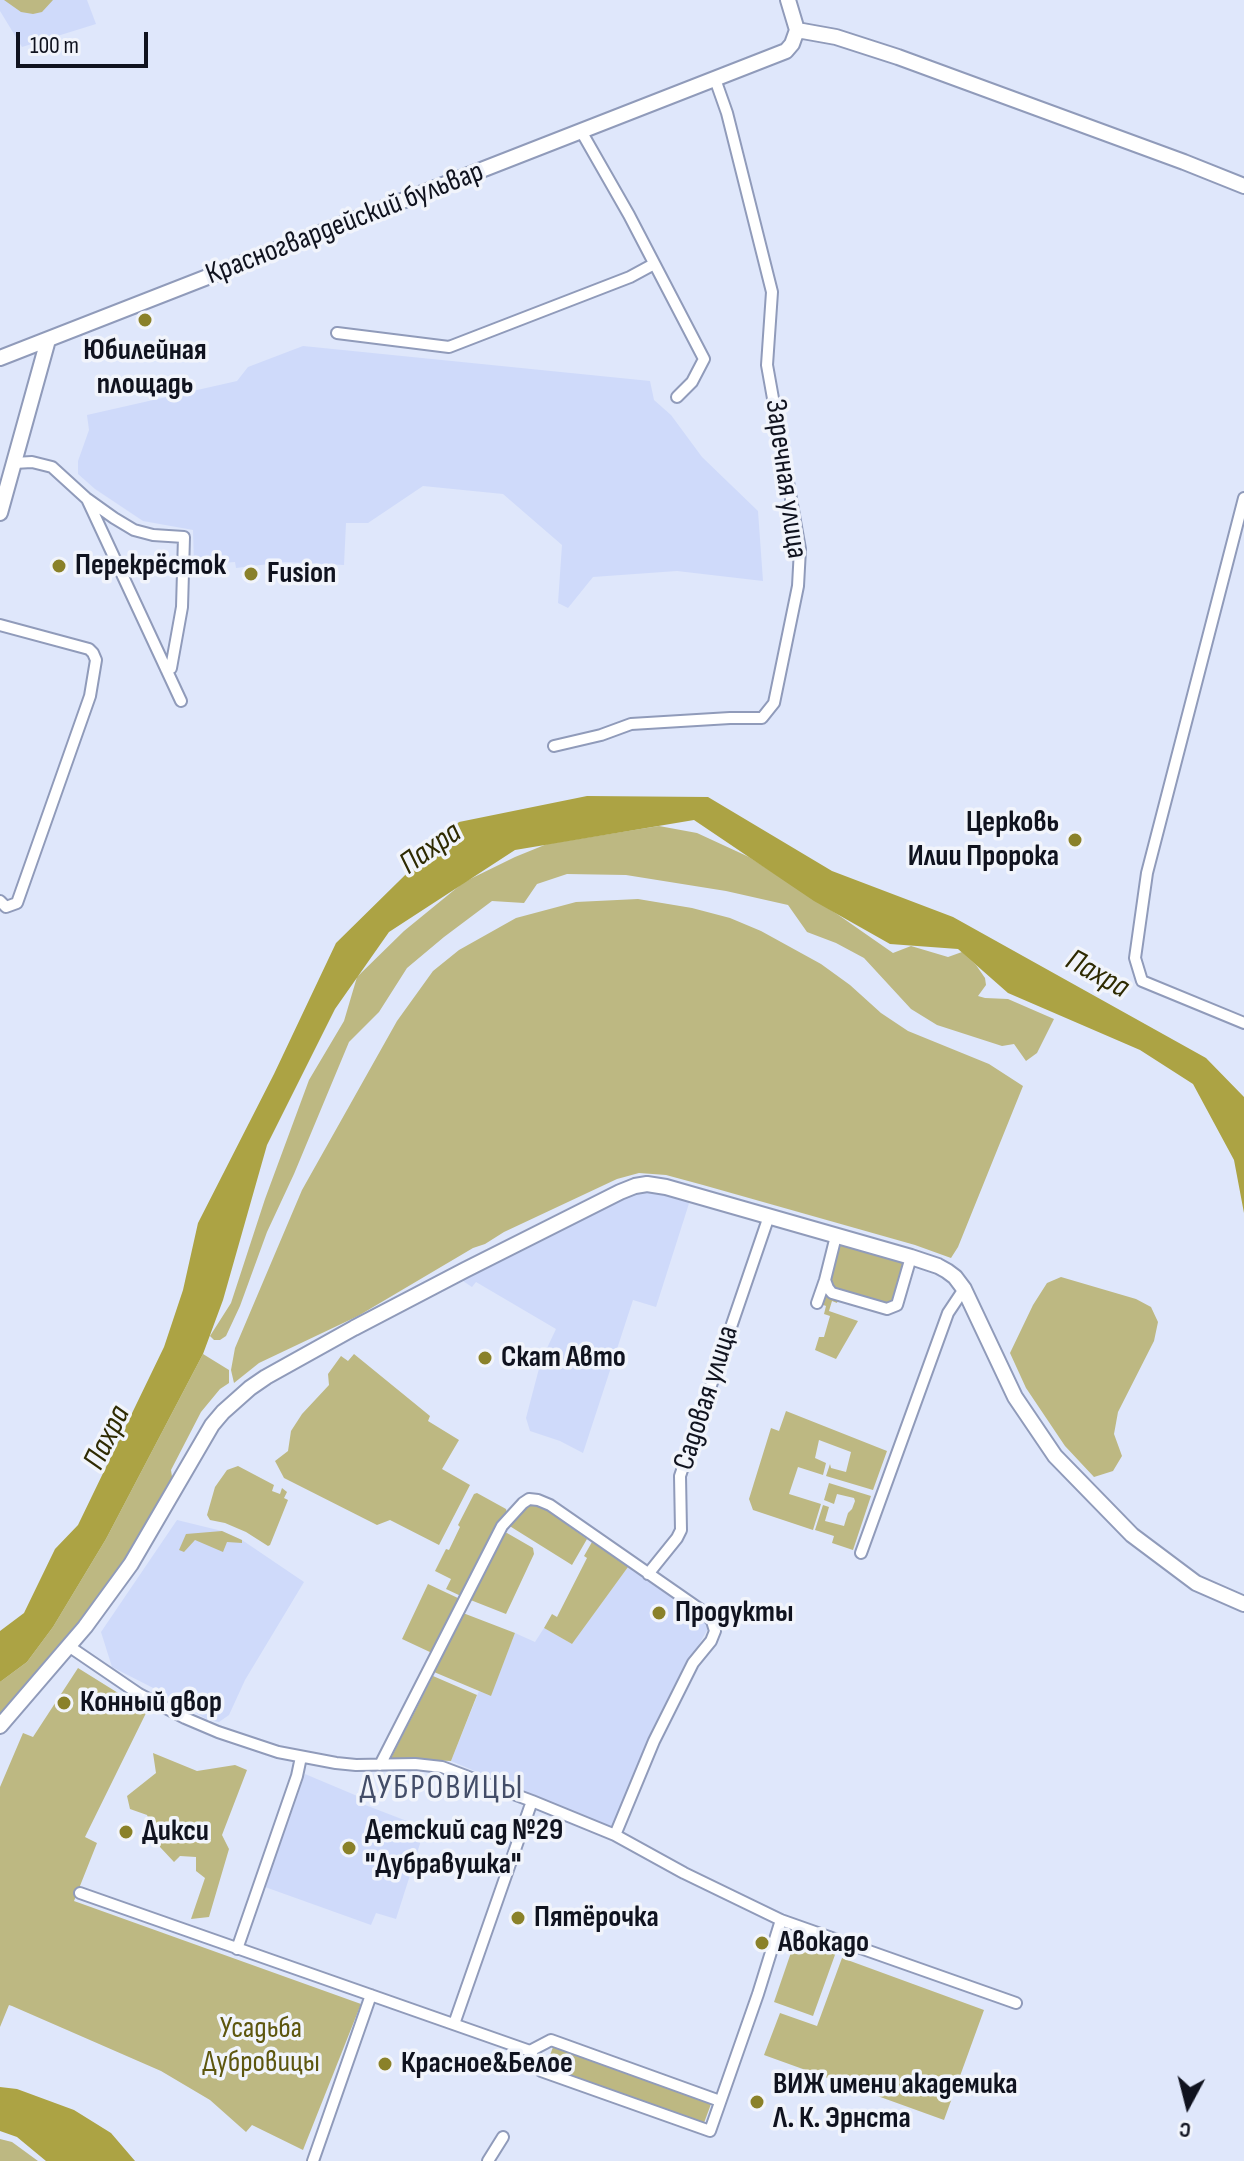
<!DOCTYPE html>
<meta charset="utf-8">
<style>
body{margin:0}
#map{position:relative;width:1244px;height:2161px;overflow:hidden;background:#dfe7fb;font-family:"Sofia Sans Condensed",sans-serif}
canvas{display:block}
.north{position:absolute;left:1148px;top:2065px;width:80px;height:80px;-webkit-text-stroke:6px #f1f4fb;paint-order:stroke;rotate:187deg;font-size:22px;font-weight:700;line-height:32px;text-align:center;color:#10131f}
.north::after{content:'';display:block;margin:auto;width:28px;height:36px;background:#10131f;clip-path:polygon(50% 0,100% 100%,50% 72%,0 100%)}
.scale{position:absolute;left:16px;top:32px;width:132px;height:36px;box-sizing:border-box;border:4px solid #10131f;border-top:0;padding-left:10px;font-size:24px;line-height:28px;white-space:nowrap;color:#10131f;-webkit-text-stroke:6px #f1f4fb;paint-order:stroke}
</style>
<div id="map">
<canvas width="1244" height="2161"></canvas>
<div class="north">С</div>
<div class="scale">100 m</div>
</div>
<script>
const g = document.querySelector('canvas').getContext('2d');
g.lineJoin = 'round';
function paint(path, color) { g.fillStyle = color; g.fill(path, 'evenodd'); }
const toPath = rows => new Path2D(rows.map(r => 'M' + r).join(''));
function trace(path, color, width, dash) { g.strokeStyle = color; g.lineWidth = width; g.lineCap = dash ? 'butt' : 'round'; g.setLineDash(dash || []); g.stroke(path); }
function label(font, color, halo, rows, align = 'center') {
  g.font = font + ' "Sofia Sans Condensed",sans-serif'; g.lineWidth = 7; g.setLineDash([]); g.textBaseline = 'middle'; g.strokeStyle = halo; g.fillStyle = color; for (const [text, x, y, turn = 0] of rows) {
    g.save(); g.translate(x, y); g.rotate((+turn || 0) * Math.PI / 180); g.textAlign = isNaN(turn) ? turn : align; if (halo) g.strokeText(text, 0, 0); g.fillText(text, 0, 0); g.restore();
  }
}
paint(toPath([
 [0,0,87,0,96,24,22,47,0,11],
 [303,346,650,381,654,400,671,415,702,457,758,511,763,581,677,571,593,577,568,608,558,603,562,545,503,494,423,486,368,523,346,523,344,565,285,562,236,568,235,562,194,565,193,530,143,521,95,489,78,474,78,461,89,430,87,415,237,381,248,367],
 [635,1186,692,1194,656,1307,633,1300,583,1453,560,1441,530,1431,526,1418,541,1361,556,1329,476,1282,472,1287,463,1281,467,1274],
 [177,1520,222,1531,242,1540,304,1582,245,1680,229,1715,219,1722,208,1720,161,1692,112,1667,101,1632],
 [628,1567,710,1625,692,1657,613,1829,451,1761,479,1691,491,1695,515,1633,535,1642,544,1628,572,1644],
 [305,1774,362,1798,360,1803,425,1828,396,1919,376,1913,371,1925,265,1887]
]), '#cfdafa');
paint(toPath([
 [4,0,53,0,42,12,33,14,21,12],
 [659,826,697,833,749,857,837,914,893,953,911,946,948,957,962,952,976,965,985,978,986,985,978,996,985,998,1008,999,1054,1019,1037,1053,1026,1061,1014,1044,1002,1046,937,1025,911,1009,864,958,836,943,807,932,788,905,726,891,626,875,567,874,537,884,524,903,492,901,444,937,407,968,379,1012,349,1042,294,1174,267,1232,240,1306,226,1336,220,1340,214,1340,210,1336,231,1303,265,1199,309,1080,344,1021,357,977,404,931,464,882,515,857,547,844],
 [638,899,692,908,730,918,761,931,821,964,850,985,881,1013,908,1031,989,1064,1023,1086,958,1247,951,1258,915,1245,703,1185,666,1175,639,1173,617,1179,504,1232,485,1244,473,1248,358,1316,259,1363,234,1383,231,1370,235,1348,302,1190,397,1021,433,971,459,950,516,918,576,902],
 [847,1244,899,1259,904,1263,893,1307,828,1288,837,1248,841,1245],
 [1061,1277,1136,1299,1151,1307,1158,1322,1154,1341,1118,1412,1114,1434,1122,1456,1113,1471,1094,1477,1065,1446,1026,1388,1010,1353,1033,1305,1047,1283],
 [823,1295,838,1300,837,1303,832,1301,829,1311,858,1321,836,1359,815,1350,819,1337,824,1337,830,1316,824,1314,826,1306,821,1304],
 [203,1354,229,1370,229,1383,220,1389,201,1412,171,1470,174,1490,131,1564,0,1726,0,1682,27,1662,53,1627,106,1539],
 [354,1354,430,1416,428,1421,459,1440,442,1469,470,1485,439,1545,390,1520,377,1525,284,1478,275,1461,288,1451,291,1431,302,1414,329,1385,328,1374,341,1356,348,1361],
 [786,1411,887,1451,873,1490,826,1476,830,1464,831,1468,846,1472,851,1452,819,1440,815,1458,826,1463,823,1475,798,1467,789,1494,821,1504,813,1530,753,1510,749,1499,771,1428,779,1431],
 [238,1466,274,1485,272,1491,280,1494,282,1488,287,1492,284,1498,288,1500,270,1545,268,1546,246,1532,225,1523,210,1520,207,1515,215,1487,227,1470],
 [829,1483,871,1496,853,1550,832,1543,834,1536,815,1530,823,1505,829,1507,825,1521,844,1526,848,1513,852,1509,855,1501,854,1498,837,1494,834,1504,824,1500],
 [477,1493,506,1509,507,1513,463,1597,446,1589,451,1579,435,1571,446,1549,449,1550,460,1527,458,1525,474,1494],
 [529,1503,537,1503,587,1539,572,1565,508,1525],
 [222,1531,242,1540,242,1543,227,1542,223,1552,195,1540,184,1552,179,1550,186,1534],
 [507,1533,533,1548,534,1554,506,1614,468,1599,501,1534],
 [592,1542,628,1567,572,1644,544,1628,552,1614,557,1617,587,1558,584,1556],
 [428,1584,460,1599,432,1653,402,1639],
 [463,1613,515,1633,491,1696,434,1672],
 [78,1668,147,1711,85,1837,97,1843,74,1901,361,2004,303,2150,252,2125,246,2132,210,2100,161,2071,12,2006,9,2005,0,2027,0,1787,23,1733,33,1737],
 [433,1676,477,1695,451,1761,391,1758],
 [153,1753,197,1771,235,1765,247,1770,222,1835,229,1849,209,1917,191,1919,205,1878,196,1871,196,1857,180,1856,174,1862,160,1847,147,1815,130,1809,127,1796,156,1773],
 [796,1938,836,1952,813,2016,774,2002],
 [842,1958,984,2010,944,2120,764,2055,780,2013,817,2026],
 [553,2047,711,2104,704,2123,546,2066],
 [0,2139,12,2142,38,2161,0,2161]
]), '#bdb882');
paint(toPath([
 [587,796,708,797,832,871,953,917,1206,1058,1244,1097,1244,1213,1234,1160,1193,1084,1140,1050,1008,993,958,949,890,944,814,901,694,820,515,850,389,932,335,1009,267,1145,223,1300,203,1354,106,1539,53,1627,27,1662,0,1682,0,1631,24,1613,55,1549,78,1525,164,1347,183,1290,198,1223,274,1074,336,943,459,822],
 [0,2087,17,2089,74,2110,111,2133,135,2161,46,2161,17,2137,0,2131]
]), '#aca344');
const street = toPath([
 [581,131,629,215,704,359,692,382,677,397],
 [337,333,449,347,630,277,654,264],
 [14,463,32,462,52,467,86,498,114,518,134,530,153,535,184,537,182,607,171,668,166,669],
 [1244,498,1147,873,1135,958,1142,981,1244,1023],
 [87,499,181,701],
 [0,625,89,649,93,653,96,660,90,696,17,903,6,907,0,901],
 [554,746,601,735,631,724,730,718,762,718,774,703,798,586,800,549,767,365,772,292,727,113,715,79],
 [825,1280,828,1288,832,1293,887,1309,897,1305,911,1257],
 [817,1303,825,1280,836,1236],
 [861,1553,948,1313,964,1289],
 [648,1574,677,1538,681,1530,680,1476,769,1216],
 [70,1647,139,1694,185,1718,218,1732,278,1752,336,1763,356,1765,415,1764,442,1767,532,1801,615,1835,684,1873,781,1920,1016,2003],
 [380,1765,502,1526,523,1503,529,1499,538,1500,550,1505,704,1612,712,1621,715,1631,711,1641,693,1663,654,1741,615,1835],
 [80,1893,530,2051],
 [237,1949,297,1776,301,1757],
 [454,2024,532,1801],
 [720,2101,551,2040,530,2051,541,2071,710,2131,758,1994,781,1920],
 [313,2161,371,1995],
 [488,2161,503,2137]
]);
const secondary = toPath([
 [788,0,797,30],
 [797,30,836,37,898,57,1184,162,1244,186],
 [0,358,786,51,792,44,797,30],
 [0,513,48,340],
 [0,1726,85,1627,131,1564,212,1425,223,1412,250,1388,266,1377,354,1328,465,1270,620,1192,635,1186,647,1184,666,1187,911,1257,938,1266,947,1271,955,1277,964,1289,1015,1397,1055,1456,1132,1535,1196,1583,1244,1604]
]);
trace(street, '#909bba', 14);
trace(secondary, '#909bba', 18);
trace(street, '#fff', 10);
trace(secondary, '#fff', 14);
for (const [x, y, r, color] of [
 [145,320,8,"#8a8129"],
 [59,566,8,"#8a8129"],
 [251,574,8,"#8a8129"],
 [1075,840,8,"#8a8129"],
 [485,1358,8,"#8a8129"],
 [659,1613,8,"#8a8129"],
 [64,1703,8,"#8a8129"],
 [126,1832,8,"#8a8129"],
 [349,1848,8,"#8a8129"],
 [518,1918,8,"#8a8129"],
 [762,1943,8,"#8a8129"],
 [385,2064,8,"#8a8129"],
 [757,2102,8,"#8a8129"]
]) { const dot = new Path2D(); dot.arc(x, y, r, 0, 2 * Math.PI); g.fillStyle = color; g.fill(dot); trace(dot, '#f1f4fb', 3); }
label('30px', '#10131f', '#f1f4fb', [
 ["Красногвардейский бульвар",345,224,-21],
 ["Заречная улица",785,479,82],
 ["Садовая улица",707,1398,-72]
]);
label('bold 30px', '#10131f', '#f1f4fb', [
 ["Юбилейная",145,351,"center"],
 ["площадь",145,385,"center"],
 ["Перекрёсток",75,566],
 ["Fusion",267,574],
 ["Церковь",1059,823,"right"],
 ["Илии Пророка",1059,857,"right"],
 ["Скат Авто",501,1358],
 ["Продукты",675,1613],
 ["Конный двор",80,1703],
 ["Детский сад №29",365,1831],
 ["\"Дубравушка\"",365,1865],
 ["Дикси",142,1832],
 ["Пятёрочка",534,1918],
 ["Авокадо",778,1943],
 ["Красное&Белое",401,2064],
 ["ВИЖ имени академика",773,2085],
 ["Л. К. Эрнста",773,2119]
], 'left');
label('30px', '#5d560e', '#f1f4fb', [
 ["Усадьба",261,2029],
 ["Дубровицы",261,2063]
]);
label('italic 32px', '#2e2a01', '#f1f4fb', [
 ["Пахра",431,849,-35],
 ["Пахра",1097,975,29],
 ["Пахра",108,1438,-64]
]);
g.letterSpacing = '2px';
label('34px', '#434d68', '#f1f4fb', [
 ["ДУБРОВИЦЫ",442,1789]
]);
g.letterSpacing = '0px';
</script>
